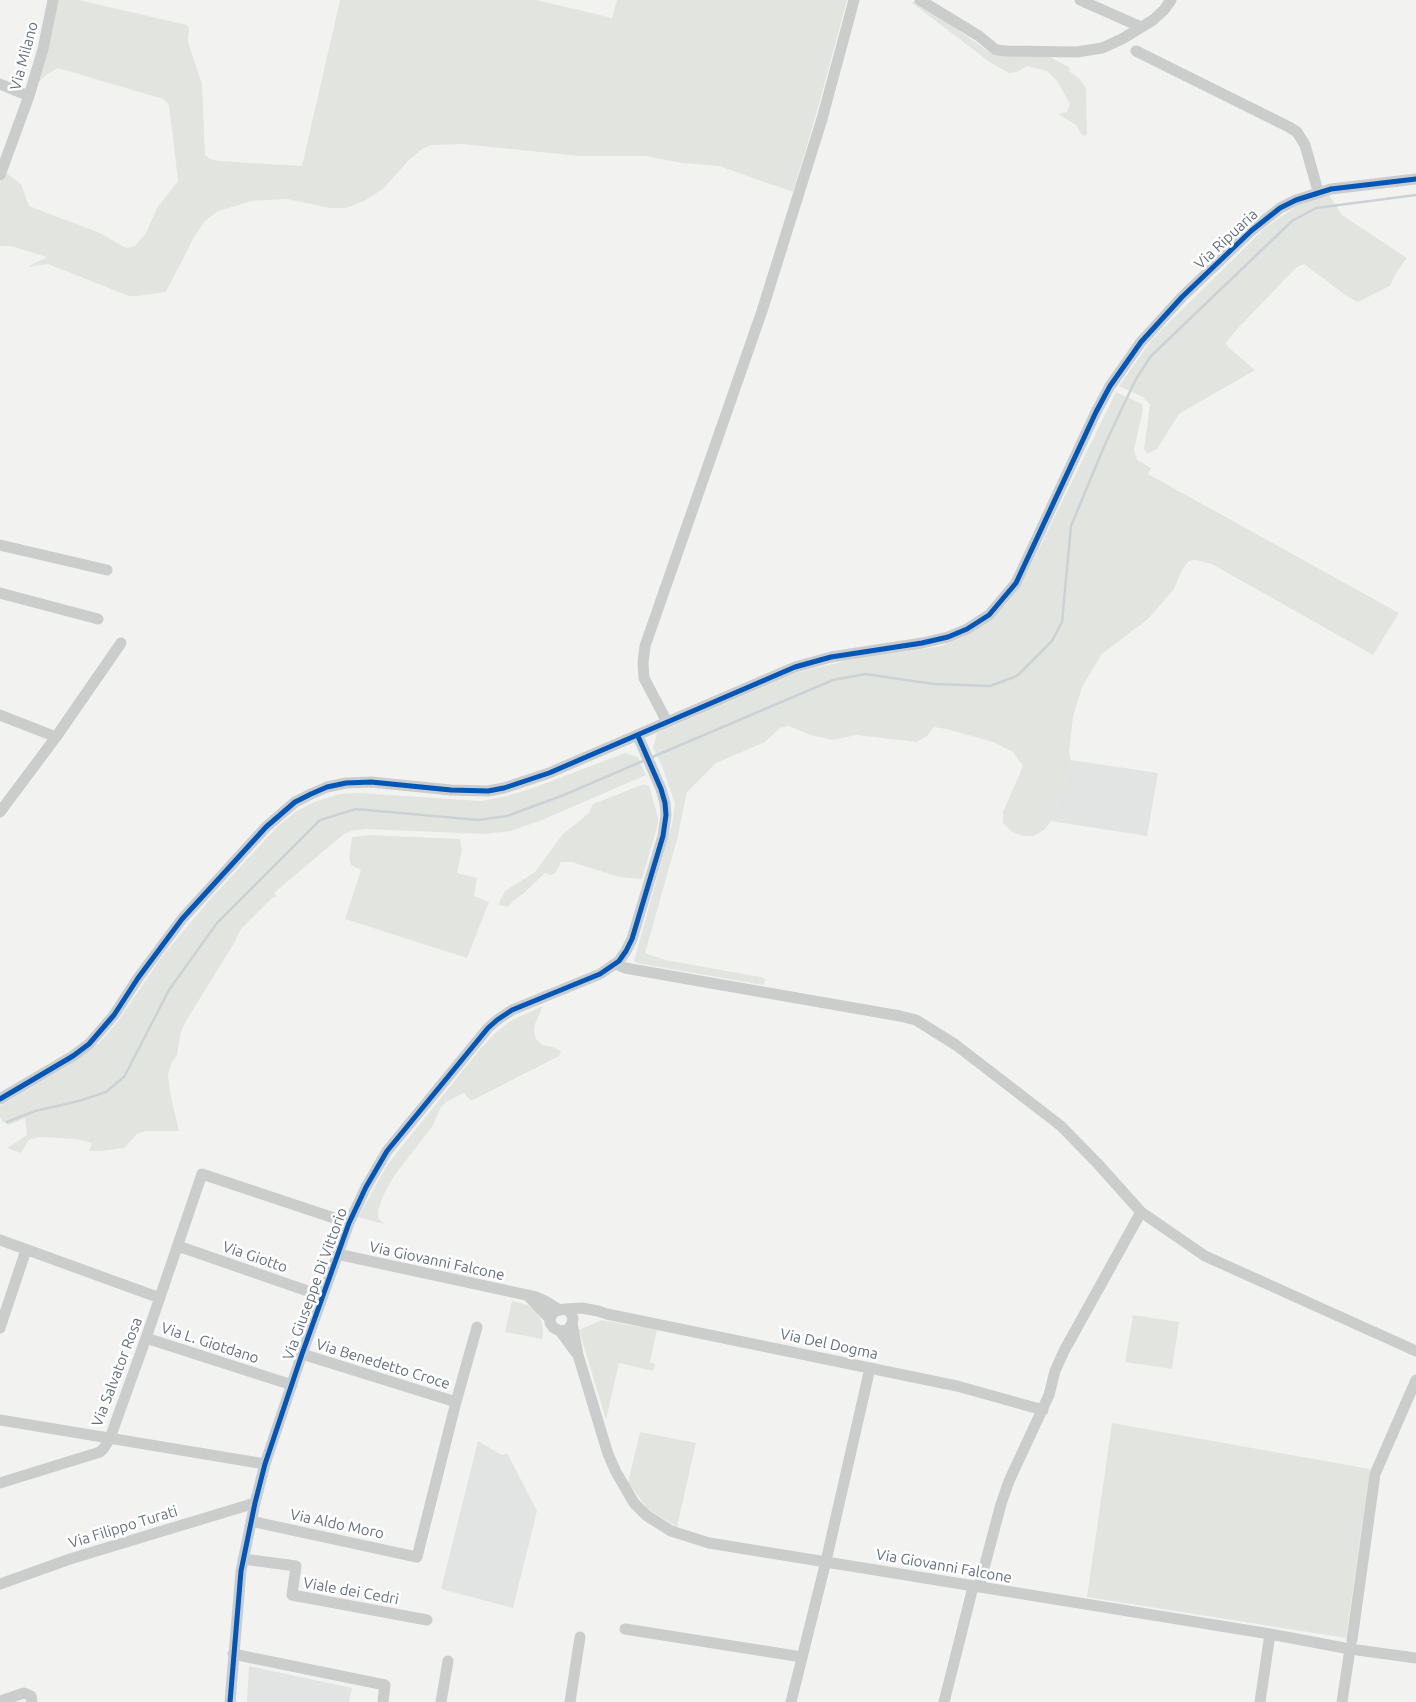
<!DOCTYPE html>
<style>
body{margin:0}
canvas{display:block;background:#f2f3f1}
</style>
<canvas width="1416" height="1702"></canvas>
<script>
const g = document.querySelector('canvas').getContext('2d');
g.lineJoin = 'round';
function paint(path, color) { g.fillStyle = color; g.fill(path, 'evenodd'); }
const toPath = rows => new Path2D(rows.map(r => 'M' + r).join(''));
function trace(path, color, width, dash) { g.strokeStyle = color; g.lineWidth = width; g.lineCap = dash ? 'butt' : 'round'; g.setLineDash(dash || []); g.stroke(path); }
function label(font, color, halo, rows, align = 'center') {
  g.font = font + ' Ubuntu,sans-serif'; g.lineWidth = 5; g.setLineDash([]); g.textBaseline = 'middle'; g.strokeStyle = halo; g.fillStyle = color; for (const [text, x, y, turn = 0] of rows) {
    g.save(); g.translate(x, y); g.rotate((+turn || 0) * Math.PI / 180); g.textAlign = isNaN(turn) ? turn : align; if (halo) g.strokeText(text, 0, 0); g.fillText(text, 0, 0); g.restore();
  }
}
paint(toPath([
 [1071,760,1158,773,1147,836,1051,821],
 [478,1441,502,1455,507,1453,537,1511,513,1608,441,1589],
 [249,1666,352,1688,349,1702,247,1702]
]), '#e2e4e3');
paint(toPath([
 [58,0,79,0,187,25,189,28,188,42,202,84,205,155,210,159,220,161,302,166,340,0,537,0,612,18,617,0,847,0,816,115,793,192,719,166,682,163,646,156,579,156,462,144,431,145,421,150,408,161,383,189,364,201,346,208,330,208,287,199,252,201,218,211,204,222,193,239,166,292,137,296,129,296,48,264,27,267,47,257,11,246,0,246,0,183,5,172,21,184,29,206,100,233,126,248,135,246,146,233,157,208,178,181,169,105,163,99,58,68,46,75,36,85],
 [914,1,924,6,995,56,1048,56,1069,67,1070,72,1079,78,1086,88,1087,134,1085,136,1082,135,1076,125,1058,114,1067,112,1070,104,1057,81,1047,71,1027,66,1017,72,1009,73,991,63,912,3],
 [1329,195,1342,215,1407,258,1396,273,1390,286,1358,302,1348,297,1304,264,1297,267,1239,327,1226,343,1228,347,1255,370,1179,414,1157,449,1147,454,1144,449,1150,405,1143,397,1119,386,1152,339,1266,227,1303,202],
 [1116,392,1142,404,1143,409,1134,450,1137,460,1151,468,1148,474,1399,613,1373,655,1212,564,1195,560,1189,561,1182,570,1174,589,1148,619,1102,654,1082,687,1073,717,1069,752,1071,760,1051,821,1044,830,1034,836,1023,836,1012,832,1003,823,1003,812,1023,766,1013,752,993,742,946,729,934,727,927,736,917,742,856,735,833,740,810,735,789,726,780,728,765,742,716,763,687,792,677,840,645,953,665,960,761,977,766,979,763,985,637,963,634,961,672,824,675,804,662,766,653,748,657,733,798,672,850,660,941,646,961,638,990,621,1007,603,1022,583],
 [625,753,638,757,646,775,542,820,511,831,484,834,365,829,351,831,344,834,274,893,277,896,272,898,241,929,233,945,186,1021,181,1032,177,1055,171,1064,168,1075,171,1097,179,1131,146,1131,137,1134,124,1148,100,1151,89,1151,92,1143,76,1139,39,1137,31,1139,28,1141,21,1153,7,1148,27,1135,25,1118,9,1125,3,1122,0,1117,0,1106,71,1064,100,1042,118,1021,163,955,213,896,277,827,295,812,314,802,339,794,360,793,481,801,503,797,533,788],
 [644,784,649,786,658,817,658,824,642,879,619,877,572,862,561,862,556,872,552,875,545,873,524,893,513,901,508,907,498,905,505,891,535,872,562,835,589,813,593,804],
 [370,835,460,839,462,850,457,873,477,878,474,896,489,902,467,958,345,919,361,870,351,865,349,859,352,837],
 [543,1006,535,1024,534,1031,536,1039,542,1045,554,1047,561,1051,559,1056,473,1100,470,1100,464,1093,446,1102,441,1107,432,1127,394,1176,384,1194,378,1210,378,1218,384,1224,358,1217,387,1165,480,1049,494,1034,510,1021],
 [512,1301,528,1305,535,1310,541,1319,543,1331,542,1339,505,1332],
 [1133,1315,1179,1322,1172,1369,1125,1362],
 [602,1320,657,1330,650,1362,655,1364,653,1371,619,1363,606,1420,579,1330],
 [1112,1423,1370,1469,1346,1638,1087,1597],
 [640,1432,696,1443,677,1527,648,1509,628,1483]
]), '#e2e5df');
trace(toPath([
 [650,758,833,680,865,674,934,684,990,686,1017,676,1052,641,1062,622,1071,526,1106,442,1136,379,1151,356,1292,221,1316,208,1416,195],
 [7,1122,35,1111,79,1101,106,1092,124,1077,169,990,217,923,320,820,356,809,478,820,507,816,564,795,645,760]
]), '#cbd2d6', 2.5);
trace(toPath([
 [920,0,979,36,996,50,1007,51,1077,52,1102,48,1122,39,1153,20,1164,10,1171,0],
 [1080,0,1141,27],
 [1136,51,1289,127,1297,132,1305,145,1318,191],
 [0,84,29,96],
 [0,175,29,96,43,49,53,0],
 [0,545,107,570],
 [0,593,98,619],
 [0,715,56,737],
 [665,718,644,678,643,663,645,646,762,311,822,119,854,0],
 [0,812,56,737,121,643],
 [615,964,625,968,900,1016,916,1020,956,1045,1061,1126,1098,1164,1141,1212,1205,1256,1416,1351],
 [0,1099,73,1056,89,1044,114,1015,138,978,182,919,266,827,295,802,311,794,327,787,346,783,371,782,451,790,488,791,504,788,549,773,795,667,831,657,922,643,948,637,967,629,989,615,1016,583,1096,412,1110,386,1141,342,1182,297,1251,231,1280,208,1296,200,1331,189,1416,179],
 [0,1240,160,1298],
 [178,1246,322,1296],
 [337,1254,536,1297,545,1301,558,1309],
 [529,1297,550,1319],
 [565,1309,582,1308,598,1311,607,1314,957,1386,1043,1410],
 [572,1323,578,1355,608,1454,616,1472,634,1503,646,1515,671,1531,709,1543,1270,1634,1350,1649,1416,1658],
 [0,1328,26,1250],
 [560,1331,568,1330,572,1323,573,1319,571,1313,565,1309,555,1311,551,1316,550,1323,554,1328,560,1331,577,1354],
 [146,1338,292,1385],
 [302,1354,456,1402],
 [0,1420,265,1464],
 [0,1483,100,1452,104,1448,110,1438,146,1338,202,1174,349,1223],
 [251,1521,417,1557,456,1402,477,1327],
 [243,1559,296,1566,292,1595,427,1620],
 [0,1584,70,1559,255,1503],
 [979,1587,1001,1504,1009,1481,1049,1395,1055,1371,1064,1351,1141,1212],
 [625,1629,802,1657],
 [1352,1640,1375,1474,1416,1380],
 [233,1654,385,1685,383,1702],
 [0,1701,24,1693,31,1696,32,1702],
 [230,1702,241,1571,255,1503,265,1464,302,1354,349,1223,366,1187,387,1151,488,1028,497,1020,512,1010,600,974,619,961,626,951,632,939,663,836,666,815,665,803,661,789,638,736],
 [441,1702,448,1661],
 [570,1702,580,1637],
 [791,1702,826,1561,870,1368],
 [944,1702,973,1587],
 [1260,1702,1270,1634],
 [1342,1702,1350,1649]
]), '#cbcccc', 11);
trace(toPath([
 [0,1099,73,1056,89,1044,114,1015,138,978,182,919,266,827,295,802,311,794,327,787,346,783,371,782,451,790,488,791,504,788,549,773,795,667,831,657,922,643,948,637,967,629,989,615,1016,583,1096,412,1110,386,1141,342,1182,297,1251,231,1280,208,1296,200,1331,189,1416,179],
 [230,1702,241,1571,255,1503,265,1464,302,1354,349,1223,366,1187,387,1151,488,1028,497,1020,512,1010,600,974,619,961,626,951,632,939,663,836,666,815,665,803,661,789,638,736]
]), '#0057b8', 5);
label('15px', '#64707f', '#fff', [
 ["Via Milano",24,56,-75],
 ["Via Ripuaria",1226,239,-43],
 ["Via Giotto",255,1257,19],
 ["Via Giovanni Falcone",437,1261,12],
 ["Via Giuseppe Di Vittorio",315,1284,-70],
 ["Via L. Giotdano",210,1343,18],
 ["Via Del Dogma",829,1344,12],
 ["Via Benedetto Croce",383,1364,17],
 ["Via Salvator Rosa",117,1372,-69],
 ["Via Aldo Moro",337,1524,12],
 ["Via Filippo Turati",123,1527,-17],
 ["Via Giovanni Falcone",944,1566,10],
 ["Viale dei Cedri",351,1591,10]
]);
</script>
